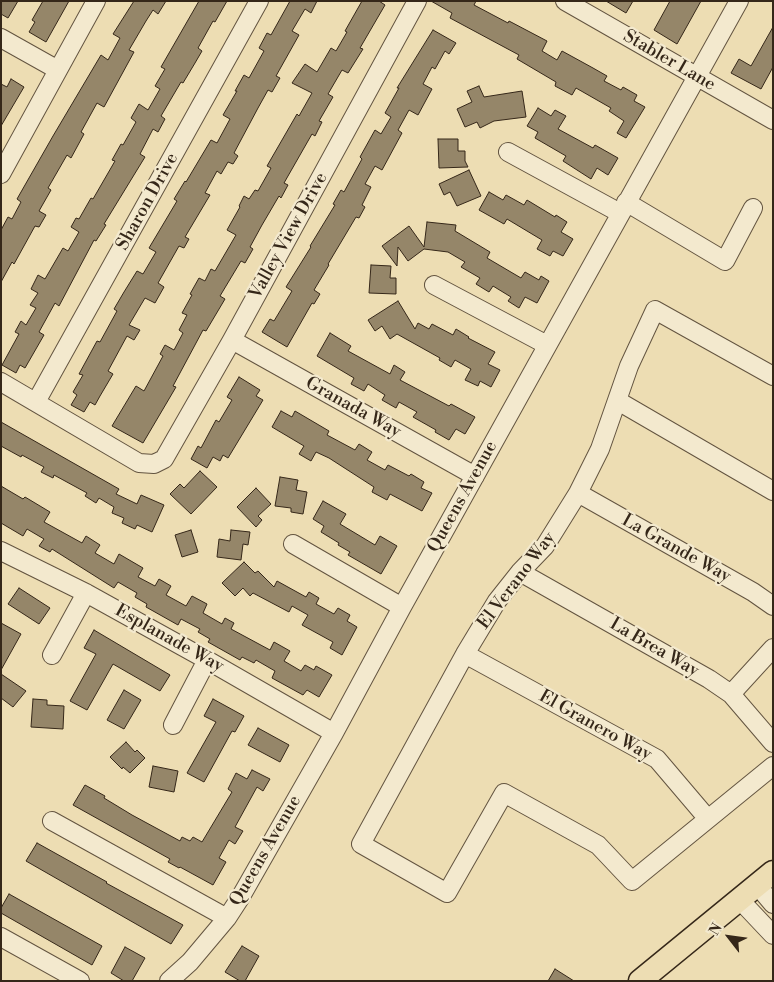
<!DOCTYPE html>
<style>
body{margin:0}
#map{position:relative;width:774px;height:982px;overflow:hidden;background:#edddb3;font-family:"Libre Bodoni",serif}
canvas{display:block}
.frame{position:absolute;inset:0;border:2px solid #352719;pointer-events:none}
.north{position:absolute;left:704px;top:912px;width:50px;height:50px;-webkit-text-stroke:4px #f3e9ce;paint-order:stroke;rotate:300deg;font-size:14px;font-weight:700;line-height:20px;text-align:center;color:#352719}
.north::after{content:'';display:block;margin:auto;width:18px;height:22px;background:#352719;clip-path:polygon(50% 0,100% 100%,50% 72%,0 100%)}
</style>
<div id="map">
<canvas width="774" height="982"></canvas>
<div class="frame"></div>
<div class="north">N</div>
</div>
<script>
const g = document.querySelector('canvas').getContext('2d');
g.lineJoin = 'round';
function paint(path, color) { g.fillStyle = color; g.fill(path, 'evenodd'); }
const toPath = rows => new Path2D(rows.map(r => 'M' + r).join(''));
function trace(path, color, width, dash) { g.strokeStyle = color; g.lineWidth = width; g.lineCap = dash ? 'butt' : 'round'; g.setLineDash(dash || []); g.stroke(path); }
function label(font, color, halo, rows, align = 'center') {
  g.font = font + ' "Libre Bodoni",serif'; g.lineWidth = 4.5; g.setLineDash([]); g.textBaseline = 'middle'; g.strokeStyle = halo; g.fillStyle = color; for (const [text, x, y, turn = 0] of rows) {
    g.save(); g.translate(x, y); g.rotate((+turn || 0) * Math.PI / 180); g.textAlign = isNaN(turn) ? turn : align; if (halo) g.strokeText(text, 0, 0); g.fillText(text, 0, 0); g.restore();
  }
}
const building = toPath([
 [1,1,18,1,8,18,1,14,1,1],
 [43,1,69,1,46,42,29,32,35,22,32,20,43,1],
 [134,1,166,1,158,14,153,10,146,21,129,50,134,52,104,107,97,103,81,132,84,134,71,158,67,155,48,188,51,190,39,211,46,215,39,227,35,226,14,264,12,262,1,282,1,230,8,217,12,219,21,202,17,199,53,136,101,55,108,60,120,38,113,34,134,1],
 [199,1,227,1,215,22,213,21,198,48,202,51,195,63,183,83,181,82,161,116,165,119,158,132,153,129,140,154,145,157,137,170,104,224,106,225,96,241,94,240,59,306,55,303,39,332,44,335,25,368,20,365,16,373,2,365,19,334,15,332,21,321,26,325,36,308,30,305,38,293,31,289,38,275,45,279,63,248,68,251,79,232,71,227,76,218,79,219,91,198,93,199,115,161,112,160,121,144,123,145,136,122,131,118,139,104,148,110,160,89,155,86,165,69,161,67,199,1],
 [290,1,317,1,311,13,305,9,292,31,299,35,276,76,280,78,272,92,268,90,258,108,234,153,238,156,233,164,228,162,221,174,217,171,205,193,210,195,185,237,189,239,184,248,179,246,158,283,164,287,155,303,145,298,129,325,140,330,134,340,127,336,108,371,113,374,100,396,95,405,90,402,84,412,71,405,77,395,73,392,83,375,79,374,97,341,100,342,117,311,114,309,124,292,137,271,143,274,156,252,149,248,177,201,174,199,185,181,186,182,211,140,217,143,230,119,223,115,237,91,235,91,244,75,249,78,264,51,259,48,267,33,271,35,290,1],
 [362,1,379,1,385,5,360,48,363,49,348,73,342,70,328,94,333,97,319,121,322,122,315,136,312,134,284,183,288,185,281,198,279,196,262,225,250,247,253,249,245,263,241,261,220,296,225,299,206,331,203,330,173,386,176,387,143,443,112,426,136,386,144,391,163,356,160,354,165,345,174,350,183,333,179,330,187,315,182,313,192,295,190,294,199,278,205,281,211,269,215,271,236,235,227,230,240,207,239,206,244,196,249,199,255,190,258,191,271,168,267,166,297,114,299,116,312,93,292,83,305,64,317,72,331,48,336,51,347,32,345,31,362,1],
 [431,1,476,1,474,5,508,23,509,21,547,41,542,51,557,60,562,51,593,68,607,76,604,81,621,90,623,87,637,95,634,101,645,107,626,138,617,133,624,121,609,111,611,108,576,88,572,95,555,86,556,82,517,59,519,55,450,18,452,13,431,1],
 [606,1,633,1,626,13,606,1],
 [670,1,701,1,677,44,654,30,670,1],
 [773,27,773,67,761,89,731,73,739,59,751,66,773,27],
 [433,30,456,43,449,54,445,51,435,69,432,67,423,84,432,89,418,115,409,110,398,130,402,133,382,170,375,166,365,184,371,187,362,205,365,207,359,218,356,217,328,264,329,265,314,290,320,294,314,304,312,303,287,347,262,332,270,319,274,321,292,291,286,287,311,247,310,246,335,205,333,204,341,190,344,192,362,159,360,157,375,130,381,134,391,117,385,113,399,88,397,88,433,30],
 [11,79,24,87,1,126,1,84,7,87,11,79],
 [479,86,484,97,522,91,526,117,494,121,480,128,477,122,465,127,457,109,472,102,467,91,479,86],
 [538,108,551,116,555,110,566,116,558,129,593,148,595,145,618,158,608,175,597,168,591,179,563,161,566,156,535,138,538,132,527,126,538,108],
 [438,139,458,139,458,151,465,151,465,161,468,167,439,168,438,139],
 [469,170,481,196,457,206,450,192,444,195,439,184,469,170],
 [489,192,503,200,506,195,524,205,527,200,555,217,556,215,567,222,561,232,573,239,563,256,553,251,550,256,537,249,542,240,507,219,504,224,479,210,489,192],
 [427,222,456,225,455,231,490,252,487,258,521,278,525,272,539,280,541,276,549,281,537,303,525,297,519,308,508,301,511,297,493,286,489,292,476,284,480,278,461,267,465,262,448,252,424,249,408,261,398,247,397,266,382,246,409,226,424,247,427,222],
 [371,265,391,266,390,278,396,278,396,294,369,293,371,265],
 [398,301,415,329,418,323,429,329,432,324,453,335,456,329,469,337,468,338,495,352,488,364,500,370,491,387,480,381,478,386,465,380,471,369,455,360,451,367,439,360,440,358,397,334,390,339,382,326,375,331,368,320,398,301],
 [330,333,351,346,348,351,390,374,394,365,405,372,400,380,449,406,451,404,475,417,465,434,456,429,449,440,435,432,436,430,413,417,417,412,399,402,396,408,382,400,385,395,368,384,364,391,351,384,354,378,317,356,330,333],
 [239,377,260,390,256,396,263,400,228,458,223,455,220,461,213,457,207,468,191,459,198,446,201,448,216,420,219,422,232,400,227,397,239,377],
 [281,411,292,417,295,411,329,431,327,435,355,450,359,444,372,452,367,460,385,470,388,465,409,476,411,474,424,482,421,488,432,493,422,511,390,494,387,500,372,492,374,487,329,458,316,452,311,461,299,454,304,446,272,427,281,411],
 [1,422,119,489,116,494,137,504,141,495,164,505,152,532,137,525,135,529,122,523,124,518,112,513,114,507,99,498,96,503,85,496,87,493,54,475,53,478,41,472,44,467,22,455,21,457,1,446,1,422],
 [200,471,217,487,191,514,170,494,180,484,184,488,200,471],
 [280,477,298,480,296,490,307,492,303,514,291,512,291,508,275,506,280,477],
 [1,486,23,499,25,497,50,512,44,522,82,543,86,536,100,545,95,553,114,564,119,554,143,568,138,577,155,586,159,579,171,586,166,595,186,606,192,596,207,604,203,613,222,624,225,618,234,623,231,629,270,650,274,642,290,651,284,661,301,671,305,665,314,670,316,666,332,675,319,697,307,690,303,695,272,678,275,671,256,660,254,663,242,657,240,660,208,642,210,639,198,632,200,629,181,619,178,625,146,607,147,604,135,597,137,593,118,582,114,588,52,549,50,552,39,546,44,539,27,529,23,536,1,523,1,486],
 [256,488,271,504,258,516,262,520,256,527,237,507,256,488],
 [323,501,346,514,340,524,375,545,380,536,397,546,381,574,348,555,350,552,338,545,339,543,321,532,324,526,313,519,323,501],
 [191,530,198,552,182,557,175,535,191,530],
 [231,530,250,532,248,545,243,544,241,560,217,557,219,539,230,541,231,530],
 [244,562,255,573,258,571,274,587,277,581,306,597,309,592,319,598,316,604,334,614,338,608,350,615,347,621,357,627,342,655,330,648,333,642,302,625,308,615,292,606,289,612,253,593,250,596,243,588,235,596,222,583,244,562],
 [19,588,50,608,39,624,8,604,19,588],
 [1,623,21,634,1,670,1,623],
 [94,630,170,675,160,691,113,664,87,710,70,701,96,654,84,648,94,630],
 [1,674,26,691,13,707,1,698,1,674],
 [124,690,141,700,124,729,107,720,124,690],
 [33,699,47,700,47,705,64,706,63,729,31,727,33,699],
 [213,699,244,716,235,732,232,731,204,782,187,773,216,722,204,716,213,699],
 [258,728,289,745,280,762,248,745,258,728],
 [126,742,135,752,137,750,145,758,130,773,123,767,122,769,110,757,126,742],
 [153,766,178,771,174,792,149,787,153,766],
 [252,770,270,779,263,791,257,787,235,827,243,831,235,844,229,840,219,858,226,862,213,885,180,867,179,868,168,862,170,859,73,805,85,785,105,796,104,798,132,815,180,841,182,837,190,841,193,837,202,842,232,792,228,789,236,773,247,779,252,770],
 [37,843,107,882,106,883,183,925,171,944,26,861,37,843],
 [9,894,102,946,92,965,1,913,1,908,9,894],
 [242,946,259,956,245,981,240,981,225,972,242,946],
 [125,947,145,958,132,981,124,981,111,973,125,947],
 [555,969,574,981,548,981,555,969]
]);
paint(building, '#958669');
trace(building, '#352719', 1);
const minor = toPath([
 [565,1,773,120],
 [1,38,58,70],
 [508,152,620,213],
 [1,174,96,1],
 [626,202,725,261,753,208],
 [434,285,547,345],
 [232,340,475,476],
 [773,376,655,310,629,366,600,449,578,493,545,546,520,572,497,601,465,654,361,844,447,893,504,793,598,845,632,881,773,766],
 [1,382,139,463,154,464,164,459,232,340,417,1],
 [618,401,773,491],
 [36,402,259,1],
 [578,493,753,592,773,606],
 [293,544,402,607],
 [1,551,86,593,207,660,334,733],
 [520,572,709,679,731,694,773,743],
 [465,654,657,759,708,819],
 [52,655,86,593],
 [731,694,773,648],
 [173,725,207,660],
 [52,821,227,918],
 [757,885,773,904],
 [739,899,773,935],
 [1,937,80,981],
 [169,981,190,962,227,918,240,898,334,733,402,607,739,1]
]);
const major = toPath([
 [640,981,773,872]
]);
trace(minor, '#635440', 20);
trace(major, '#352719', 25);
trace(minor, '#f3e9ce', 18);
trace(major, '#edddb3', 22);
label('18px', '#352719', '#f3e9ce', [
 ["Stabler Lane",669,61,30],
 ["Sharon Drive",148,202,-61],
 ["Valley View Drive",289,236,-61],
 ["Granada Way",353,408,29],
 ["Queens Avenue",463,497,-61],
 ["La Grande Way",676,549,29],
 ["El Verano Way",517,581,-53],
 ["Esplanade Way",169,639,29],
 ["La Brea Way",654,648,30],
 ["El Granero Way",595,726,29],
 ["Queens Avenue",266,851,-60]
]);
</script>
